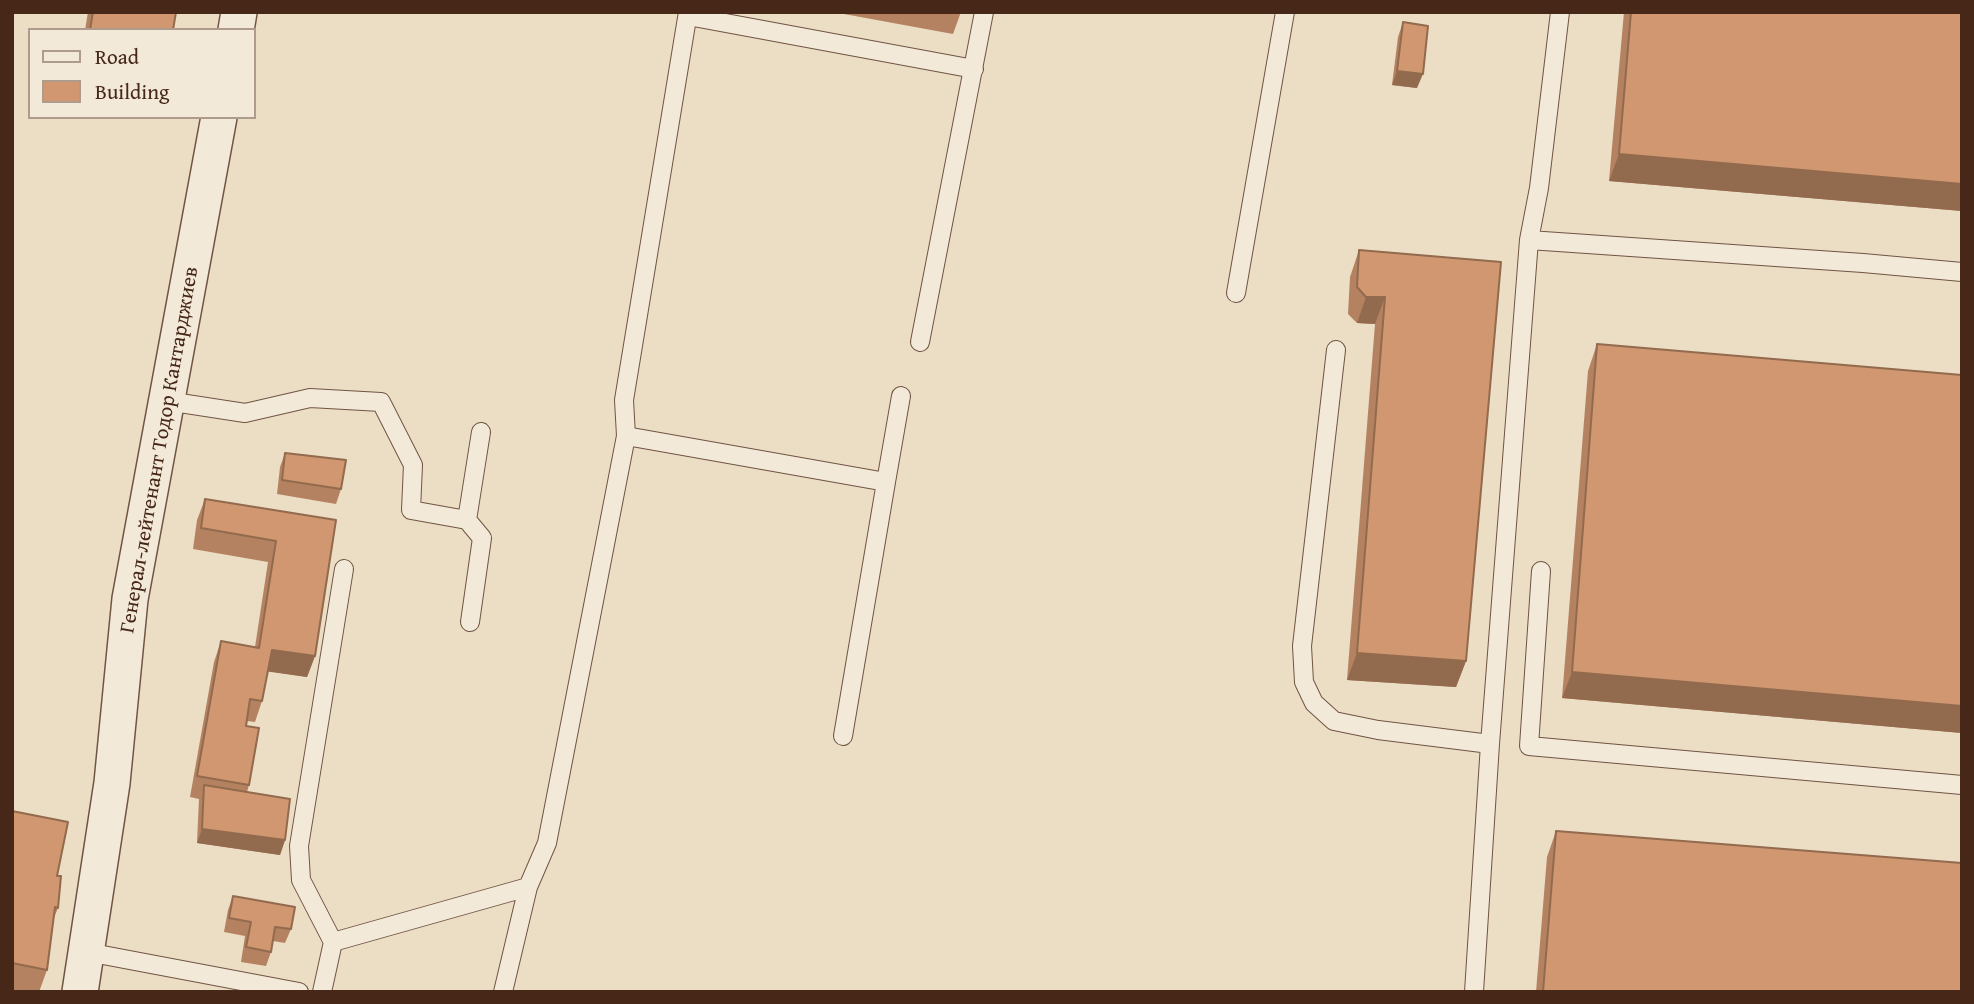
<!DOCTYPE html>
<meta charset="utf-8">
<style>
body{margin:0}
#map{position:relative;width:1974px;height:1004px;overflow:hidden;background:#ecddc5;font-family:"Gentium Book Plus",serif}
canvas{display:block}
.frame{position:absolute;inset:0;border:14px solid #462718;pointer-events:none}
.legend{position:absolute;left:28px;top:28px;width:228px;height:91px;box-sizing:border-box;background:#f3e9d9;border:2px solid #ae9b8c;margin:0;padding:9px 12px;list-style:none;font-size:21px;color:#462718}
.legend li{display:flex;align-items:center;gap:14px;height:35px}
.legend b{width:35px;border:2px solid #ae9b8c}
</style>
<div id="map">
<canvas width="1974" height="1004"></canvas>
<div class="frame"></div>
<ul class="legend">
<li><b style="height:9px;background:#f3e9d9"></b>Road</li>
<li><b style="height:19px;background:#d19770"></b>Building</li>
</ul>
</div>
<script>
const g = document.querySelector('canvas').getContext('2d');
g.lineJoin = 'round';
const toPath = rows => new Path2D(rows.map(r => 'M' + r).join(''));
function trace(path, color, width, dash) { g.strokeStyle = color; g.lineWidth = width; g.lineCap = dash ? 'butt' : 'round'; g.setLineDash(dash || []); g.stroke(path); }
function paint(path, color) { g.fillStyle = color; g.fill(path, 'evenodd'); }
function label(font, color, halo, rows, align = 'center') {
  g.font = font + ' "Gentium Book Plus",serif'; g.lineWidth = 5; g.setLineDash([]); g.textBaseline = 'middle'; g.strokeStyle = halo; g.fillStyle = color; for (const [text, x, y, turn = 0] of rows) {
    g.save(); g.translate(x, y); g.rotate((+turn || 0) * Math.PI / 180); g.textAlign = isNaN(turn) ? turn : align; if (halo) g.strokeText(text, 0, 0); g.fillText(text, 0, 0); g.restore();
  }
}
const service = toPath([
 [688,16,974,69],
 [1529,240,1863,263,1962,272],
 [1236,293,1285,12],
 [920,342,984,12],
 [1336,350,1302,646,1304,682,1314,703,1334,721,1378,730,1490,744],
 [167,401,245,413,310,398,381,402,413,465,411,510,467,520,481,432],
 [626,436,624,400,688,12],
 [467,520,482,538,470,622],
 [344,569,299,846,301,880,333,942,528,887],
 [1541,571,1529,746,1962,785],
 [843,736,886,482],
 [87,952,299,992],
 [322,992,333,942],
 [503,992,528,887,547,843,626,436,886,482,901,396],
 [1474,992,1490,744,1529,240,1539,188,1560,12]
]);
const minor = toPath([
 [236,30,239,12],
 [80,992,112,783,130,599,219,117]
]);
trace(service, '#705443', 20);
trace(minor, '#705443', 38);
trace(service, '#f3e9d9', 18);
trace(minor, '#f3e9d9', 35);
paint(toPath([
 [88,12,176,12,173,30,85,30],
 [833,12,961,12,953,34],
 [1624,12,1962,12,1962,211,1609,181],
 [1403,22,1417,88,1392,85,1398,37],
 [1359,250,1501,262,1466,661,1456,687,1347,680,1375,324,1357,323,1348,314,1350,277],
 [1597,344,1962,375,1962,733,1562,698,1588,371],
 [285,453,341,489,336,504,277,494,280,467],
 [205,499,336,520,315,656,307,677,268,671,262,701,255,722,247,721,246,726,249,785,247,792,285,840,280,855,197,843,199,799,190,797,214,662,221,641,255,647,268,562,193,549,197,520],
 [12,811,57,876,58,908,53,920,47,970,39,992,12,992],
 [1556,831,1962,992,1536,992,1547,857],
 [233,896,291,929,285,943,273,941,271,952,266,966,241,962,245,936,224,932,228,910]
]), '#b48260');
paint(toPath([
 [1397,71,1423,74,1417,88,1392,85],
 [1619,154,1962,184,1962,211,1609,181],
 [1366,297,1385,297,1375,324,1357,323],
 [272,650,315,656,307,677,264,671],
 [1357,653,1466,661,1456,687,1347,680],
 [1572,672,1962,706,1962,733,1562,698],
 [202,829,285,840,280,855,197,843]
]), '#926a4e');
const building = toPath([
 [93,12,176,12,173,30,90,30,93,12],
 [1631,12,1962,12,1962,184,1619,154,1631,12],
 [1403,22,1428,26,1423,74,1397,71,1403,22],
 [1359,250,1501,262,1466,661,1357,653,1385,297,1366,297,1357,287,1359,250],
 [1597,344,1962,375,1962,706,1572,672,1597,344],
 [285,453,346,460,341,489,282,480,285,453],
 [205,499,336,520,315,656,272,650,262,701,250,699,246,726,259,728,249,785,197,776,221,641,259,648,276,541,201,528,205,499],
 [204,785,290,799,285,840,202,829,204,785],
 [12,811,68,822,57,876,61,876,58,908,55,907,47,970,12,963,12,811],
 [1556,831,1962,863,1962,992,1543,992,1556,831],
 [233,896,295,907,291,929,275,927,271,952,246,947,251,922,229,918,233,896]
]);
paint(building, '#d19770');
trace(building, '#926a4e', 2);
label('21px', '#462718', '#f3e9d9', [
 ["Генерал-лейтенант Тодор Кантарджиев",160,450,-80]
]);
</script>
